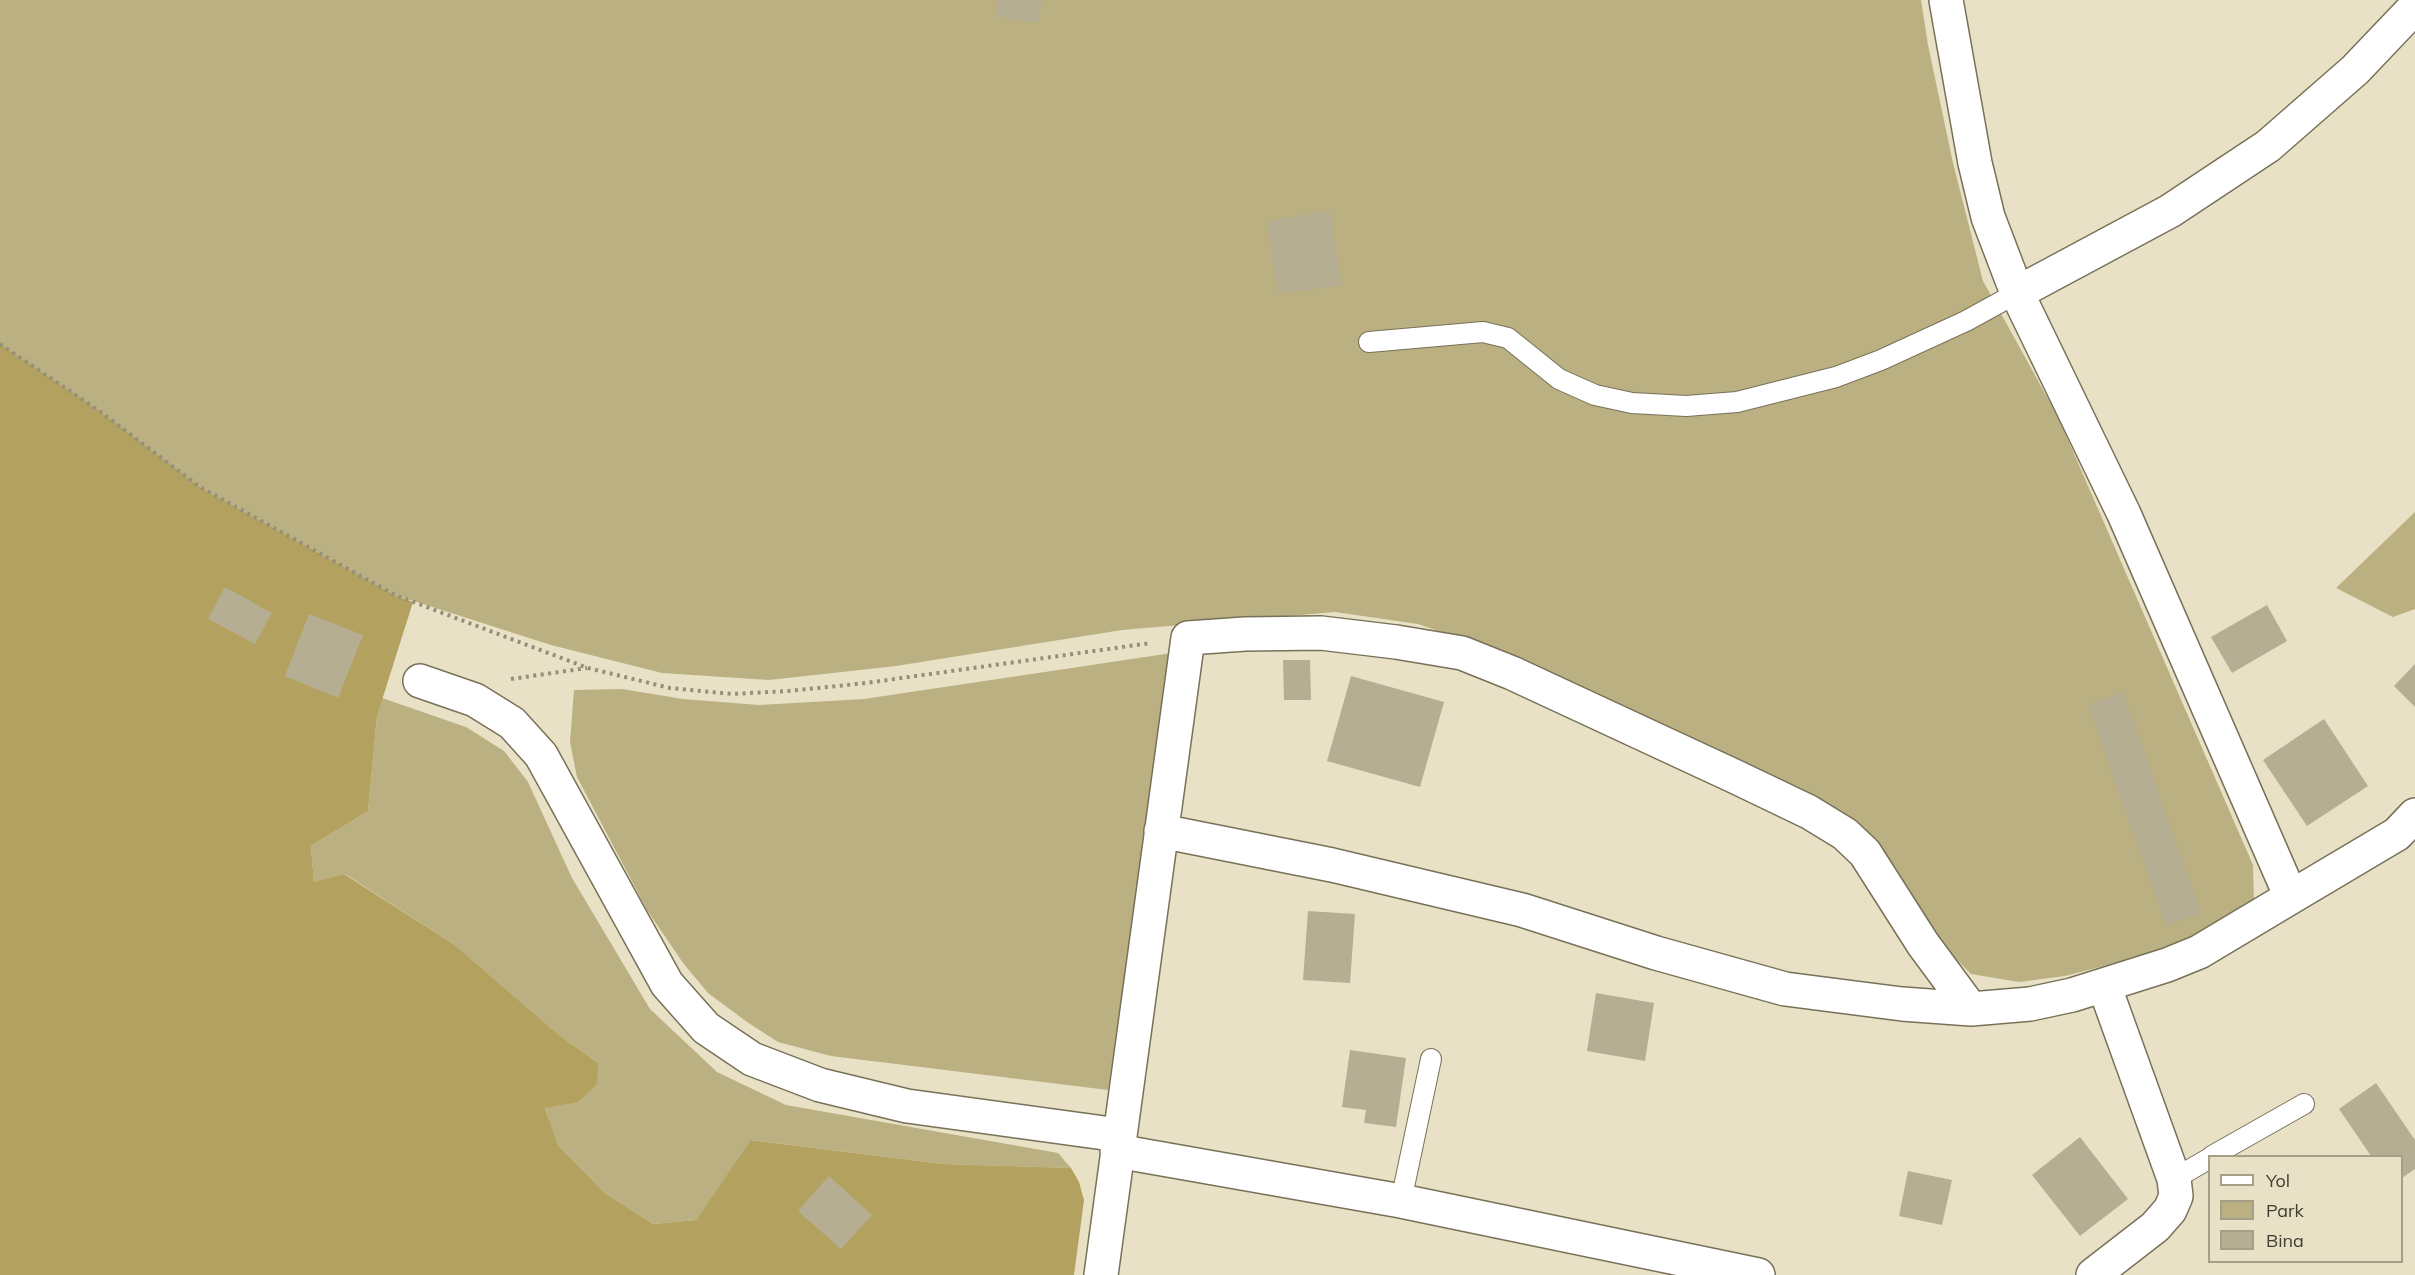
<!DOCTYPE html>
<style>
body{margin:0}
#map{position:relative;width:2415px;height:1275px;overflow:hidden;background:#e8e1c5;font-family:Mulish,sans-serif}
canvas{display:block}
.legend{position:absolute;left:2208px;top:1155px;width:195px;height:108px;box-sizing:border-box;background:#e8e1c5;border:2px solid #a59f8a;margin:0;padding:8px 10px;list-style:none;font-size:18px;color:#403d32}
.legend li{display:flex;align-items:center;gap:12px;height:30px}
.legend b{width:30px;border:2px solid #a59f8a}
</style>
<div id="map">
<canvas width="2415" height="1275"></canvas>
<ul class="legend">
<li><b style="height:8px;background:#fff"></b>Yol</li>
<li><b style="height:16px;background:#bbb082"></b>Park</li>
<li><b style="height:16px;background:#b5ae93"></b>Bina</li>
</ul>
</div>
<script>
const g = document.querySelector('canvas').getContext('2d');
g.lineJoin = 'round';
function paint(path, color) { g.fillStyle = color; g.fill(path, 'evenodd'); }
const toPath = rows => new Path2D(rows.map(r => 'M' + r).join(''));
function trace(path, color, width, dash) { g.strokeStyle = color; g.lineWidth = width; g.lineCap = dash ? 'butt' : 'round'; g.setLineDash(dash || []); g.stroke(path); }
paint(toPath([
 [0,0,1921,0,1928,45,1953,163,1983,281,2058,417,2253,865,2254,902,2227,921,2146,955,2065,976,2019,982,1971,974,1942,945,1865,829,1831,805,1514,657,1418,624,1335,612,1122,630,896,666,769,680,662,673,551,645,395,595,200,487,0,345],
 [2415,512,2415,609,2393,617,2336,588],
 [1172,653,1108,1090,831,1056,778,1042,747,1022,708,993,683,963,647,910,577,777,570,742,574,690,622,689,683,699,759,705,864,699],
 [382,698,466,727,504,751,528,782,572,878,650,1009,717,1072,786,1105,1058,1153,1071,1168,944,1164,752,1140,696,1220,653,1224,605,1193,557,1146,545,1107,598,1063,559,1035,455,945,345,874,314,882,311,846,368,811,377,716]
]), '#bbb082');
paint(toPath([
 [0,344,98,410,200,487,395,595,413,602,377,716,368,811,311,846,314,882,344,874,455,945,559,1035,598,1063,597,1084,578,1102,545,1108,558,1146,605,1193,653,1224,696,1220,751,1140,944,1164,1071,1168,1079,1182,1084,1200,1074,1275,0,1275]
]), '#b3a25f');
paint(toPath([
 [998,0,1042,0,1039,23,996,16],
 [1330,211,1341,285,1278,294,1267,221],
 [225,587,272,613,255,644,208,619],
 [2267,605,2287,641,2232,673,2211,637],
 [309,614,363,635,338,698,285,676],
 [1283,660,1310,660,1311,700,1284,700],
 [2415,664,2415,707,2394,686],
 [1351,676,1444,702,1420,787,1327,761],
 [2123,692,2201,913,2166,926,2088,704],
 [2324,719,2368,786,2307,826,2263,760],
 [1308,911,1355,914,1350,983,1303,980],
 [1596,993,1654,1003,1645,1061,1587,1051],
 [1350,1050,1406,1058,1396,1127,1364,1123,1366,1110,1342,1107],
 [2376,1083,2415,1140,2415,1169,2402,1178,2402,1156,2371,1156,2339,1109],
 [2080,1137,2128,1199,2080,1236,2032,1175],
 [1908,1171,1952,1180,1942,1225,1899,1216],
 [829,1176,872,1215,841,1249,798,1211]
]), '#b5ae93');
const service = toPath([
 [1369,342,1483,332,1508,338,1559,379,1595,395,1632,403,1686,406,1737,402,1836,377,1881,360,1966,321,2017,293],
 [2212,1156,2304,1104],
 [2174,1179,2210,1158],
 [1401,1201,1431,1059]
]);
const minor = toPath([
 [2017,293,2170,211,2268,146,2355,70,2415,7],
 [420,681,475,700,512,723,541,755,667,984,706,1028,752,1059,820,1085,907,1106,1119,1135],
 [1161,831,1332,865,1522,910,1656,953,1785,989,1902,1004,1971,1009,2030,1004,2072,995,2167,965,2199,952,2291,897,2124,514,2017,293,1988,217,1975,163,1946,0],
 [2291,897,2397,834,2415,815],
 [1117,1151,1401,1201,1758,1275],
 [1101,1275,1188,638,1245,634,1321,633,1396,642,1462,653,1512,673,1736,777,1809,812,1845,834,1865,853,1923,944,1971,1009],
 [2093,1275,2155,1227,2170,1210,2176,1196,2174,1179,2104,985]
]);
trace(service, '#787158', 22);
trace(minor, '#787158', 36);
trace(toPath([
 [0,344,98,410,200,487,395,595,588,668,670,688,732,694,788,691,866,683,1151,643],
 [511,679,587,668]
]), '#948f7c', 4, [3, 4.5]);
trace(service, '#fff', 20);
trace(minor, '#fff', 33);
</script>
